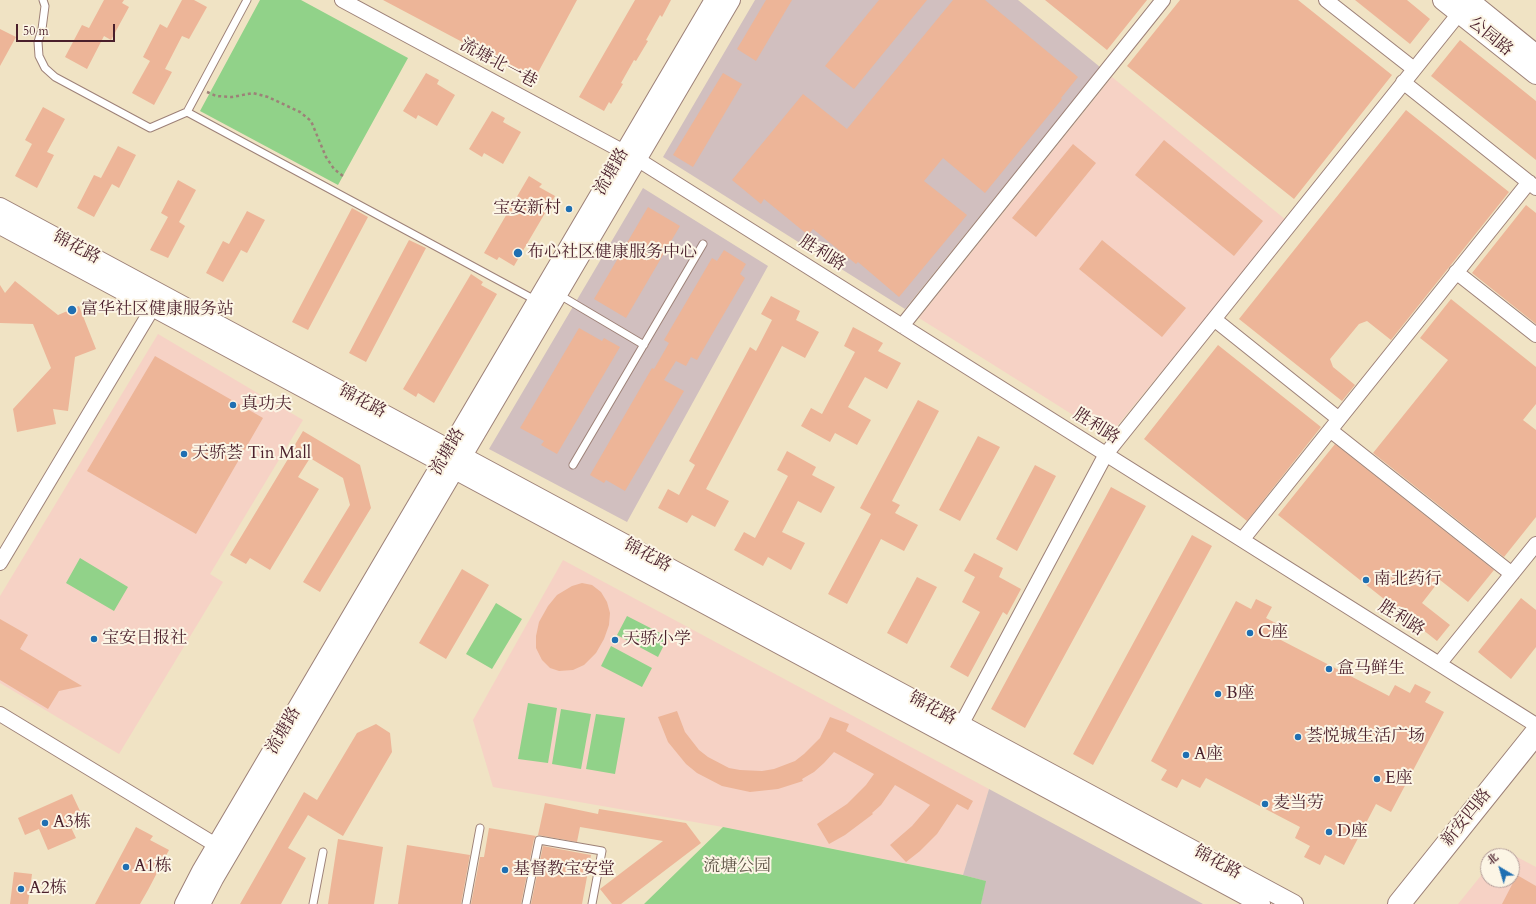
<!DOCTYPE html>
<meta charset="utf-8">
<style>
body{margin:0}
#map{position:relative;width:1536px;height:904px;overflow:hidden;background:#f0e3c4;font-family:Cardo,"Noto Serif SC",serif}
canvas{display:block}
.north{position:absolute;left:1480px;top:848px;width:40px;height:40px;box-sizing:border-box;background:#fcf5e5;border:1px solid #b59f9b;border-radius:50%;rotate:322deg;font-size:11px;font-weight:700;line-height:16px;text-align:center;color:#4a1f2b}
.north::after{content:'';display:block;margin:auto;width:14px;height:18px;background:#1f6fb2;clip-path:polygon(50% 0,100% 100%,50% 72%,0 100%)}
.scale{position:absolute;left:16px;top:24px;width:99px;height:18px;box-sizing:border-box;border:2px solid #4a1f2b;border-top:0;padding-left:5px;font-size:12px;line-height:14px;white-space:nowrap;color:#4a1f2b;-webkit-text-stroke:3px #fcf5e5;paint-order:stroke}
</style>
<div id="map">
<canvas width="1536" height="904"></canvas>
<div class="north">北</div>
<div class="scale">50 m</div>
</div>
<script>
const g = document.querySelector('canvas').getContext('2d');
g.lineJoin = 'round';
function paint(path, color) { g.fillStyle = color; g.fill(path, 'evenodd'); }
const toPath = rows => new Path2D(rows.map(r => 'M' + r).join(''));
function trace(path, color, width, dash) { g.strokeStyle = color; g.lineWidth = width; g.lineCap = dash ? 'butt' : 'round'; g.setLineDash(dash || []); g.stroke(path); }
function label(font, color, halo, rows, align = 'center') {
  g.font = font + ' Cardo,"Noto Serif SC",serif'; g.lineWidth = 4; g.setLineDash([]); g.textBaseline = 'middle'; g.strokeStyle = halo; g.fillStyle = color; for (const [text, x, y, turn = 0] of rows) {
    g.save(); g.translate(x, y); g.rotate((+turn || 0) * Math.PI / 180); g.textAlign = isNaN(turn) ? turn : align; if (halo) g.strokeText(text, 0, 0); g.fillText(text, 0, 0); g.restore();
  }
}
paint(toPath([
 [1112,77,1286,220,1108,437,919,318],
 [158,334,303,420,210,574,223,582,119,754,0,683,0,596],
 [563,560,989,789,963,875,723,827,493,787,473,720],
 [1502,849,1536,867,1536,904,1458,904,1488,867,1488,880,1512,880,1512,856,1496,856]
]), '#f6d2c5');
paint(toPath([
 [755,0,1018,0,1100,67,905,309,663,157],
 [643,188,768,266,627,522,489,449],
 [989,789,1203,904,981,904,985,881,963,875]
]), '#d1bfbf');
paint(toPath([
 [260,0,301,0,408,58,338,185,200,111],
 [80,558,128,587,114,611,66,583],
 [496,603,522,619,492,669,466,654],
 [627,616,668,637,658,657,617,635],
 [611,646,652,668,642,687,601,666],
 [528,703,557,708,548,763,518,759],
 [561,709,591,714,581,769,552,764],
 [596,714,625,718,615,774,586,769],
 [723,827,963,875,986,881,981,904,644,904]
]), '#91d289');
paint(toPath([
 [104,0,124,0,122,3,129,7,111,40,104,36,87,69,65,57,82,25,89,28],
 [182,0,194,0,207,7,189,39,182,36,165,69,172,72,154,105,132,93,150,61,143,57,160,24,167,28],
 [383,0,577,0,534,80],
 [635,0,671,0,662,17,660,15,646,40,648,41,636,61,634,60,621,83,623,84,611,104,609,102,604,111,579,97],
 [766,0,792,0,756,61,737,49],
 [879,0,927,0,854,89,825,66],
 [953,0,985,0,1078,77,1061,98,1062,99,985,193,943,158,924,181,967,215,899,297,858,262,856,264,813,229,808,235,764,199,761,204,732,180,803,94,847,129],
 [1045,0,1147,0,1107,50],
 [1180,0,1298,0,1392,75,1294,199,1127,66],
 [1355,0,1407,0,1430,19,1410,44],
 [0,29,16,37,0,66],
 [1460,40,1536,101,1536,160,1431,76],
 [426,73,439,80,437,84,455,95,437,126,418,115,416,119,403,111],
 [723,73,742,84,693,167,673,155],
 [43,107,65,119,47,152,54,155,37,188,15,176,32,144,25,140],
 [1406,110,1509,192,1391,340,1367,321,1359,324,1330,359,1333,367,1355,385,1342,401,1239,319],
 [492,111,505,118,503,122,521,132,503,164,484,153,482,157,469,149],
 [1164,140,1263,221,1234,256,1135,175],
 [1073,144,1096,163,1036,237,1012,218],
 [118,146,136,155,119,188,112,184,94,217,77,208,94,175,101,178],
 [529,176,542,184,539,187,555,196,514,266,499,257,497,260,484,253],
 [178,180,196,190,179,222,185,226,168,258,150,250,168,217,161,213],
 [1526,205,1536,213,1536,324,1472,273],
 [648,207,680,226,626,318,594,299],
 [352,208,368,217,308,330,292,322],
 [247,211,265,220,247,253,241,250,223,282,206,273,223,241,229,244],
 [409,240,426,248,366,362,349,353],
 [1102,240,1186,308,1162,337,1079,269],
 [724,250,746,264,740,274,745,278,697,360,691,357,686,366,676,361,664,380,684,391,625,491,606,480,604,483,590,475,652,368,654,369,669,343,664,340,712,258,717,261],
 [471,274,483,282,481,285,497,294,434,403,418,393,416,397,403,389],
 [15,281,58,315,79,306,96,349,75,357,68,411,53,409,56,424,17,432,13,409,51,368,33,324,0,323,0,285,5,293],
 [771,296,800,311,796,320,819,332,805,358,782,346,706,489,729,501,715,527,692,515,687,523,658,508,668,489,679,495,695,465,689,461,750,347,756,351,772,320,761,314],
 [1451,299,1536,367,1536,404,1523,420,1536,430,1536,517,1504,557,1373,453,1448,360,1420,338],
 [853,327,883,343,878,351,901,363,887,389,865,377,848,407,871,420,857,445,835,433,830,442,801,426,811,408,822,414,855,352,844,346],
 [579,328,602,341,604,338,620,347,557,454,541,445,544,441,520,428],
 [1218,345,1321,427,1247,521,1144,439],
 [155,356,263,418,196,534,87,471],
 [918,400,939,411,892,501,900,505,895,513,918,525,904,551,881,539,847,604,828,594,871,514,860,508],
 [303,431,360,465,371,508,320,592,303,582,350,505,343,478,310,458,298,477,319,489,270,570,250,558,246,564,230,555,294,449,293,448],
 [978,436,1000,447,960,521,939,510],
 [1335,444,1494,570,1468,602,1440,580,1422,603,1450,625,1437,641,1278,515],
 [787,451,816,467,812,475,835,487,821,513,798,501,782,532,805,543,791,570,768,557,763,566,734,550,744,532,755,538,788,476,777,470],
 [1035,465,1056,476,1017,551,996,539],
 [1111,487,1146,506,1025,728,991,709],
 [1192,535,1212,546,1093,765,1073,754],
 [974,553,1003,568,999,577,1021,589,1007,615,1003,612,968,677,950,667,980,612,962,602,975,577,964,571],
 [462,569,489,585,446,659,419,643],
 [917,577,937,587,907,644,887,633],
 [582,583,592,585,601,592,607,602,610,613,609,625,604,639,596,653,584,665,573,670,559,671,550,668,542,660,536,648,536,636,539,622,548,606,557,595,572,586],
 [1521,598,1536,610,1536,647,1511,679,1478,652],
 [1256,599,1272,607,1266,618,1285,628,1279,639,1389,696,1395,685,1410,693,1415,684,1431,692,1425,702,1444,712,1391,812,1376,804,1344,865,1325,855,1320,865,1304,857,1310,846,1295,838,1300,827,1206,778,1200,788,1182,779,1177,788,1161,780,1167,770,1151,761,1236,601,1251,609],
 [0,619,28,635,20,649,82,686,59,691,48,709,0,680],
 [677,711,685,732,699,750,708,757,729,768,740,770,762,771,774,769,795,761,804,754,820,738,830,717,849,724,846,731,973,801,968,810,957,804,937,834,920,851,906,862,890,845,912,826,930,805,895,785,881,805,872,813,873,814,845,835,829,844,817,824,847,804,866,785,874,774,834,752,824,763,814,772,802,779,803,781,778,789,750,792,722,786,697,773,686,764,668,742,658,717],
 [376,724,390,733,392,752,343,836,308,815,288,848,306,858,281,904,240,904,304,792,317,800,357,733],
 [72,794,80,811,66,817,76,838,48,850,39,829,25,835,18,818],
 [545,803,598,814,599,809,686,823,701,843,621,904,612,904,600,889,663,841,580,827,577,842,538,835],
 [136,827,153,836,150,840,169,850,148,890,140,904,95,904],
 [489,828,536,836,534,839,521,904,471,904,480,857,484,857],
 [338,839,383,847,374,904,328,904],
 [407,845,470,855,461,904,398,904],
 [543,846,591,855,582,904,531,904],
 [14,872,32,874,28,904,10,904],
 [1517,875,1536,886,1536,904,1502,904]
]), '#edb598');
const service = toPath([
 [43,0,45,6,42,29,38,42,39,56,45,68,55,77,150,128,187,112],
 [247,0,187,112,537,301],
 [558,294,644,345],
 [573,465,703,244],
 [313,904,323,852],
 [466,904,480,828],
 [526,904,539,840,602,851,592,904]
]);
const minor = toPath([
 [342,0,637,159,1536,725],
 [1326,0,1414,69],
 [1403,82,1536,188],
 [1456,272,1536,335],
 [1214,319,1339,419],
 [902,326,1163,0],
 [1330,430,1512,574],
 [1242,540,1529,182],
 [0,563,158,299],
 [1439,664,1536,544],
 [0,714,224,850],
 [961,725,1106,454,1465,6]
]);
const tertiary = toPath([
 [0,207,1294,904],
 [0,225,1261,904],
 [184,904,201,871,714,0],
 [201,904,214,879,731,0]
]);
const secondary = toPath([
 [1443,0,1536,74],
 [1468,0,1536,55]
]);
const primary = toPath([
 [1399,904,1536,733]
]);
trace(service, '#9d8178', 9);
trace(minor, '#9d8178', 16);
trace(tertiary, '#9d8178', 20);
trace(secondary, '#9d8178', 22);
trace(primary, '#9d8178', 24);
trace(toPath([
 [207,92,216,96,232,97,253,93,268,97,300,112,311,121,326,157,334,169,343,176]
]), '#9d8178', 2.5, [3, 3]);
trace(service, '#fff', 7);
trace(minor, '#fff', 14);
trace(tertiary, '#fff', 18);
trace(secondary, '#fff', 20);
trace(primary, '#fff', 22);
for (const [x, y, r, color] of [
 [569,209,4,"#1f6fb2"],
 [518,253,5,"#1f6fb2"],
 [72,310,5,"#1f6fb2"],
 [233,405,4,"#1f6fb2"],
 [184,454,4,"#1f6fb2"],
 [1366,580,4,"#1f6fb2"],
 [1250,633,4,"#1f6fb2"],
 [94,639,4,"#1f6fb2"],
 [615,640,4,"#1f6fb2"],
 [1329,669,4,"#1f6fb2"],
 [1218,694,4,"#1f6fb2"],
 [1298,737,4,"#1f6fb2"],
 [1186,755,4,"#1f6fb2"],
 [1377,779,4,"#1f6fb2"],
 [1265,804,4,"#1f6fb2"],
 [45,823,4,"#1f6fb2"],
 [1329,832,4,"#1f6fb2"],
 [126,867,4,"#1f6fb2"],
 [505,870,4,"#1f6fb2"],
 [21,889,4,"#1f6fb2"]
]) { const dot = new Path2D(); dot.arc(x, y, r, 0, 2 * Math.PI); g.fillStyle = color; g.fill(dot); trace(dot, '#fcf5e5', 1.5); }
label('17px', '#4a1f2b', '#fcf5e5', [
 ["公园路",1490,37,39],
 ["流塘北一巷",498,64,28],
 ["流塘路",612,172,-60],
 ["锦花路",76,248,28],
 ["胜利路",822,254,32],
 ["锦花路",362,402,28],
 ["胜利路",1096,427,32],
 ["流塘路",448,452,-60],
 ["锦花路",647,556,28],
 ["胜利路",1401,619,32],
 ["锦花路",932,709,28],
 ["流塘路",284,731,-60],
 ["新安四路",1467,818,-51],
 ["锦花路",1217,863,28]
]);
label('17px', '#4a1f2b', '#fcf5e5', [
 ["宝安新村",561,209,"right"],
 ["布心社区健康服务中心",527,253],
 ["富华社区健康服务站",81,310],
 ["真功夫",241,405],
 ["天骄荟 Tin Mall",192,454],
 ["南北药行",1374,580],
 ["C座",1258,633],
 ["宝安日报社",102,639],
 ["天骄小学",623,640],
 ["盒马鲜生",1337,669],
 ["B座",1226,694],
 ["荟悦城生活广场",1306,737],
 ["A座",1194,755],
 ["E座",1385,779],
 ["麦当劳",1273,804],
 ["A3栋",53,823],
 ["D座",1337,832],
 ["A1栋",134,867],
 ["基督教宝安堂",513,870],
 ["A2栋",29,889]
], 'left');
label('17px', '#5f5547', '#fcf5e5', [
 ["流塘公园",737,867]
]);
</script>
